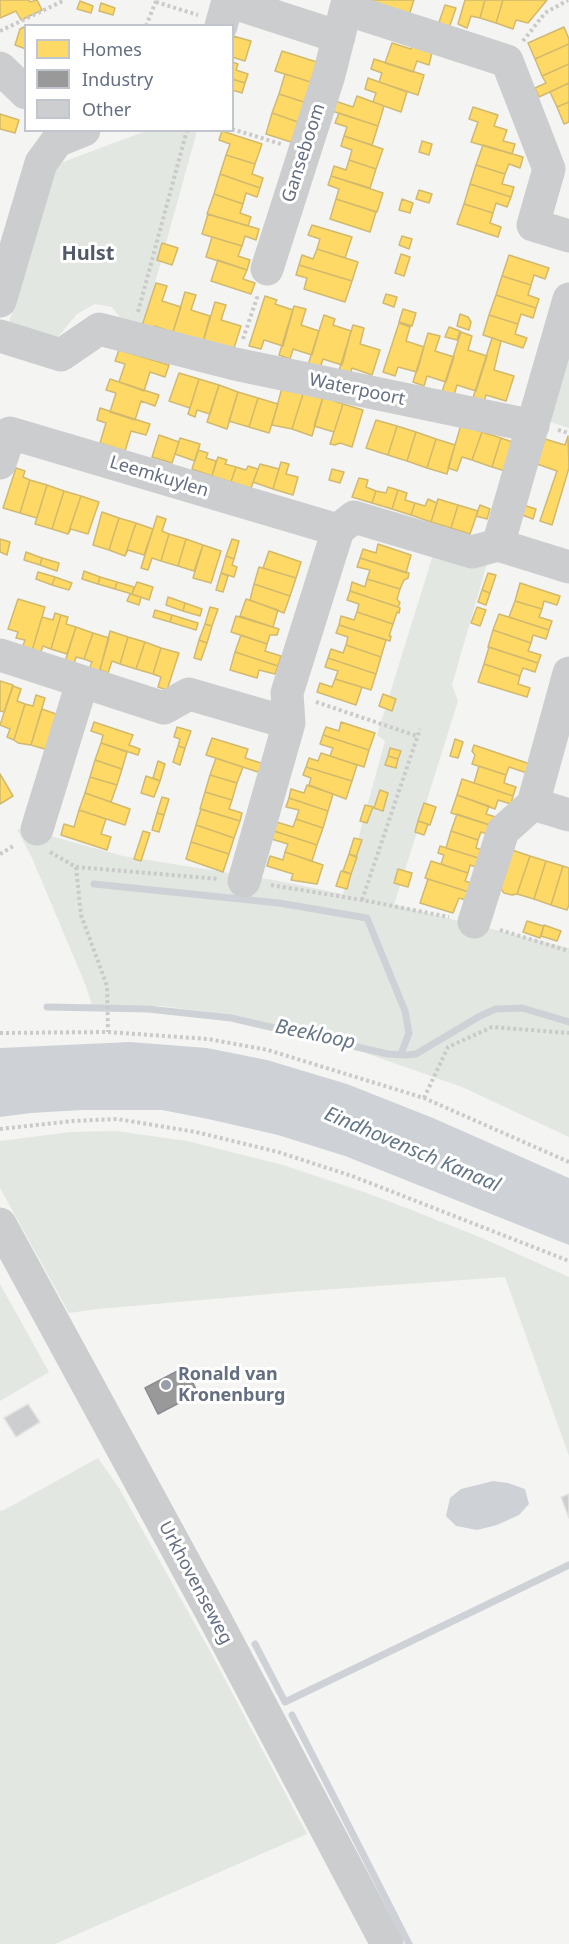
<!DOCTYPE html>
<style>
body{margin:0}
#map{position:relative;width:569px;height:1944px;overflow:hidden;background:#f4f4f3;font-family:"Noto Sans",sans-serif}
canvas{display:block}
.legend{position:absolute;left:24px;top:24px;width:210px;height:108px;box-sizing:border-box;background:#fff;border:2px solid #c1c5cd;margin:0;padding:8px 10px;list-style:none;font-size:18px;color:#656f82}
.legend li{display:flex;align-items:center;gap:12px;height:30px}
.legend b{width:30px;border:2px solid #c1c5cd}
</style>
<div id="map">
<canvas width="569" height="1944"></canvas>
<ul class="legend">
<li><b style="height:16px;background:#ffd966"></b>Homes</li>
<li><b style="height:16px;background:#999"></b>Industry</li>
<li><b style="height:16px;background:#cdcecf"></b>Other</li>
</ul>
</div>
<script>
const g = document.querySelector('canvas').getContext('2d');
g.lineJoin = 'round';
function paint(path, color) { g.fillStyle = color; g.fill(path, 'evenodd'); }
const toPath = rows => new Path2D(rows.map(r => 'M' + r).join(''));
function trace(path, color, width, dash) { g.strokeStyle = color; g.lineWidth = width; g.lineCap = dash ? 'butt' : 'round'; g.setLineDash(dash || []); g.stroke(path); }
function label(font, color, halo, rows, align = 'center') {
  g.font = font + ' "Noto Sans",sans-serif'; g.lineWidth = 6; g.setLineDash([]); g.textBaseline = 'middle'; g.strokeStyle = halo; g.fillStyle = color; for (const [text, x, y, turn = 0] of rows) {
    g.save(); g.translate(x, y); g.rotate((+turn || 0) * Math.PI / 180); g.textAlign = isNaN(turn) ? turn : align; if (halo) g.strokeText(text, 0, 0); g.fillText(text, 0, 0); g.restore();
  }
}
paint(toPath([
 [146,131,197,131,143,326,122,320,112,307,95,304,77,314,57,338,9,323,55,165],
 [569,335,569,428,541,419],
 [433,555,488,560,452,685,458,701,394,905,569,948,569,1137,462,1087,314,1035,255,1020,209,1012,161,1006,92,1005,86,986,32,858,17,829,54,837,123,856,279,881,343,894,385,741,377,735],
 [116,1131,187,1141,283,1165,364,1192,409,1209,482,1238,569,1277,569,1456,505,1277,293,1292,98,1309,69,1313,0,1188,0,1141,71,1132],
 [0,1284,49,1372,0,1401],
 [98,1458,119,1488,211,1653,307,1834,55,1944,0,1944,0,1510,2,1511]
]), '#e2e7e1');
paint(toPath([
 [130,1042,207,1048,267,1060,347,1084,433,1118,569,1178,569,1245,345,1156,278,1135,208,1119,162,1110,82,1110,31,1113,0,1117,0,1048],
 [493,1481,508,1483,525,1489,529,1504,519,1515,497,1525,477,1530,456,1526,446,1516,450,1498,461,1489]
]), '#ced2d7');
const homes = toPath([
 [0,0,29,0,30,2,37,0,42,10,21,20,16,11,0,18,0,0],
 [370,0,414,0,409,15,370,0],
 [465,0,485,0,480,18,471,16,467,28,458,24,465,0],
 [485,0,503,0,496,23,480,18,485,0],
 [503,0,547,0,528,23,516,20,513,29,496,23,503,0],
 [80,1,93,6,91,13,77,9,80,1],
 [101,3,115,8,113,15,99,11,101,3],
 [445,5,456,8,449,28,438,25,445,5],
 [24,27,26,27,26,49,15,45,20,29,24,27],
 [564,27,569,39,569,44,535,59,528,43,564,27],
 [233,36,251,41,245,61,232,57,233,36],
 [414,42,433,48,429,65,417,61,413,72,385,63,392,43,411,49,414,42],
 [569,44,569,64,542,76,535,59,569,44],
 [282,51,320,63,314,83,275,71,282,51],
 [374,59,424,75,418,95,379,82,382,73,371,69,374,59],
 [232,62,238,64,236,70,248,74,245,83,232,79,232,62],
 [569,64,569,83,539,97,535,88,546,83,542,76,569,64],
 [285,74,314,83,307,103,279,94,285,74],
 [368,78,407,92,401,112,373,102,376,93,365,89,368,78],
 [232,79,245,83,242,93,232,90,232,79],
 [569,83,569,102,557,107,550,92,569,83],
 [279,94,307,103,301,123,272,113,279,94],
 [357,96,384,106,378,126,332,111,335,101,353,107,357,96],
 [569,102,569,122,564,124,557,107,569,102],
 [473,107,498,115,494,126,507,130,503,141,515,144,512,154,471,142,478,122,469,119,473,107],
 [272,113,301,123,294,143,266,134,272,113],
 [339,113,378,126,372,145,344,136,347,127,335,123,339,113],
 [0,114,19,120,15,133,0,129,0,114],
 [222,131,262,144,255,164,226,155,230,144,219,140,222,131],
 [344,136,383,149,376,169,349,160,352,150,341,146,344,136],
 [422,141,432,144,429,155,419,152,422,141],
 [483,145,523,157,520,168,509,164,505,174,476,165,483,145],
 [226,155,255,164,252,174,263,178,260,188,220,174,226,155],
 [349,160,376,169,370,188,331,176,334,166,346,170,349,160],
 [476,165,505,174,502,184,514,187,511,197,470,184,476,165],
 [220,174,260,188,257,197,246,193,243,204,214,194,220,174],
 [331,176,383,193,377,212,336,199,339,189,328,185,331,176],
 [470,184,511,197,507,207,496,203,493,213,464,204,470,184],
 [419,190,432,194,429,203,416,199,419,190],
 [214,194,243,204,240,213,251,217,248,226,207,214,214,194],
 [336,199,376,212,370,232,330,219,336,199],
 [402,199,413,203,410,213,399,210,402,199],
 [464,204,493,213,490,223,501,227,498,237,457,224,464,204],
 [208,214,259,229,256,240,245,236,242,246,202,234,208,214],
 [312,225,352,237,345,258,317,249,320,239,308,235,312,225],
 [402,236,412,239,409,249,399,245,402,236],
 [212,237,242,246,238,256,250,260,247,270,206,257,212,237],
 [162,243,178,248,172,265,157,260,162,243],
 [317,249,358,262,352,281,299,265,302,255,313,259,317,249],
 [401,254,410,257,404,276,395,273,401,254],
 [509,255,549,268,545,279,534,275,531,285,502,276,509,255],
 [218,260,247,270,243,279,255,283,251,294,211,281,218,260],
 [299,265,352,281,345,302,304,289,307,278,296,275,299,265],
 [502,276,531,285,528,295,539,299,536,308,496,295,502,276],
 [156,283,167,286,162,301,181,307,173,332,154,326,151,336,140,332,156,283],
 [185,292,196,295,191,310,210,316,203,342,173,332,185,292],
 [386,294,397,297,394,307,383,303,386,294],
 [496,295,536,308,533,318,521,314,518,324,489,315,496,295],
 [265,296,277,300,275,304,293,310,283,346,264,340,261,349,249,346,265,296],
 [215,302,226,305,221,320,241,326,233,351,203,342,215,302],
 [294,306,306,309,301,325,319,331,312,355,293,349,290,359,279,355,294,306],
 [403,309,416,313,412,326,399,322,403,309],
 [460,314,468,317,471,322,469,330,457,326,460,314],
 [324,315,335,319,333,325,351,331,342,365,323,359,320,368,308,365,324,315],
 [489,315,518,324,515,334,527,338,523,348,483,335,489,315],
 [399,323,410,327,406,341,424,347,417,372,398,367,395,376,383,372,399,323],
 [353,325,364,328,360,344,380,350,372,375,352,368,349,378,338,374,353,325],
 [449,327,460,331,457,340,445,337,449,327],
 [461,332,472,336,468,350,487,356,476,391,457,385,454,395,442,392,461,332],
 [428,333,440,336,435,351,454,357,446,382,427,376,424,386,413,382,428,333],
 [492,338,501,341,494,370,514,376,506,401,486,395,483,405,472,401,492,338],
 [119,350,169,365,165,377,150,372,144,391,119,382,125,364,115,361,119,350],
 [179,373,199,379,190,408,169,401,179,373],
 [110,379,159,395,155,406,141,401,135,420,110,412,116,393,106,390,110,379],
 [199,379,219,385,210,414,197,410,195,417,188,414,199,379],
 [283,384,304,391,292,429,272,425,283,384],
 [219,385,238,392,227,429,207,422,219,385],
 [304,391,323,397,312,436,292,429,304,391],
 [238,392,258,398,249,427,229,421,238,392],
 [323,397,343,404,334,432,314,426,323,397],
 [258,398,278,404,269,433,249,427,258,398],
 [343,404,363,410,352,447,340,443,335,445,330,444,343,404],
 [100,408,150,424,146,435,131,431,125,451,100,443,106,423,97,420,100,408],
 [376,420,397,426,388,455,366,448,376,420],
 [461,425,482,432,472,460,462,457,457,471,448,468,461,425],
 [397,426,416,432,407,461,388,455,397,426],
 [416,432,436,439,427,468,407,461,416,432],
 [482,432,501,438,492,467,472,460,482,432],
 [159,435,179,442,172,463,152,457,159,435],
 [568,436,569,468,552,525,540,521,557,471,537,464,545,439,565,445,568,436],
 [180,438,200,444,195,461,175,454,180,438],
 [501,438,521,445,512,473,492,467,501,438],
 [436,439,455,445,447,474,427,468,436,439],
 [198,450,208,453,206,458,216,461,212,476,192,469,198,450],
 [218,457,227,460,225,464,236,467,231,482,212,476,218,457],
 [281,462,289,464,286,474,298,477,293,495,273,489,281,462],
 [260,464,279,469,273,489,253,482,260,464],
 [248,466,258,469,251,488,231,482,236,467,246,470,248,466],
 [16,468,25,471,23,477,30,480,20,513,3,508,16,468],
 [332,469,344,472,340,483,329,480,332,469],
 [359,478,368,480,366,487,376,491,372,503,352,497,359,478],
 [30,480,47,485,37,518,20,513,30,480],
 [47,485,64,491,52,529,35,524,47,485],
 [388,487,398,490,392,509,372,503,376,491,386,493,388,487],
 [398,490,407,493,405,500,415,503,411,515,392,509,398,490],
 [64,491,81,496,68,534,52,529,64,491],
 [81,496,99,502,88,534,71,529,68,534,81,496],
 [428,499,437,503,431,522,411,515,415,503,425,506,428,499],
 [438,499,458,505,451,528,431,522,438,499],
 [520,504,536,509,533,519,517,513,520,504],
 [458,505,478,511,470,534,451,528,458,505],
 [480,505,490,509,487,519,476,516,480,505],
 [102,512,119,518,109,550,93,545,102,512],
 [157,516,166,519,162,531,169,534,161,561,152,558,148,570,141,568,157,516],
 [119,518,136,523,125,556,109,550,119,518],
 [136,523,153,529,144,555,128,550,125,556,136,523],
 [169,534,186,539,178,566,161,561,169,534],
 [0,539,10,542,7,555,0,552,0,539],
 [186,539,203,545,194,571,178,566,186,539],
 [232,539,239,541,234,559,226,556,232,539],
 [378,544,411,555,406,573,360,558,363,549,376,553,378,544],
 [203,545,221,551,211,583,193,578,203,545],
 [269,551,301,562,296,578,263,568,269,551],
 [26,552,42,558,40,565,24,560,26,552],
 [226,556,234,559,232,565,237,567,234,577,221,573,226,556],
 [42,558,59,563,57,571,40,565,42,558],
 [360,558,409,573,408,578,404,580,400,589,367,579,370,570,357,567,360,558],
 [259,567,296,578,290,596,254,584,259,567],
 [84,571,100,577,98,584,82,579,84,571],
 [38,572,55,577,52,585,36,579,38,572],
 [221,573,228,576,223,592,216,590,221,573],
 [488,573,496,575,490,593,482,590,488,573],
 [55,577,72,583,69,590,52,585,55,577],
 [100,577,117,582,115,589,98,584,100,577],
 [367,579,400,589,397,599,400,603,398,607,350,591,352,582,365,587,367,579],
 [117,582,134,587,132,594,115,589,117,582],
 [137,582,153,587,149,600,132,594,137,582],
 [520,583,560,596,557,605,544,601,542,609,515,601,520,583],
 [254,584,290,596,284,613,250,600,254,584],
 [482,590,490,593,486,605,478,602,482,590],
 [350,591,398,607,400,608,399,613,397,612,393,624,357,612,359,604,347,600,350,591],
 [130,594,141,597,139,605,127,601,130,594],
 [168,597,185,603,183,611,166,605,168,597],
 [18,599,45,607,31,654,21,651,25,640,16,638,18,632,8,629,18,599],
 [246,599,278,610,273,627,240,616,246,599],
 [515,601,542,609,539,617,552,621,549,630,509,617,515,601],
 [185,603,202,609,200,616,183,611,185,603],
 [210,607,218,609,212,626,205,624,210,607],
 [477,607,486,610,480,626,471,623,477,607],
 [155,610,172,615,170,622,153,617,155,610],
 [357,612,393,624,389,636,391,636,390,641,339,625,341,616,354,620,357,612],
 [55,613,61,615,51,649,43,646,39,656,31,654,42,617,53,620,55,613],
 [499,614,549,630,546,639,533,635,531,643,493,630,499,614],
 [61,615,68,617,66,624,76,627,67,654,51,649,61,615],
 [172,615,198,623,196,630,170,622,172,615],
 [236,616,279,629,277,635,270,635,267,644,231,632,236,616],
 [205,624,212,626,207,643,199,640,205,624],
 [339,625,386,640,381,657,346,645,348,637,336,633,339,625],
 [76,627,93,633,84,659,76,657,73,667,64,665,76,627],
 [493,630,531,643,528,651,541,655,538,663,488,647,493,630],
 [110,631,128,637,120,664,112,661,108,673,100,670,110,631],
 [93,633,109,638,98,676,88,672,92,662,84,659,93,633],
 [241,635,267,644,265,651,281,656,278,666,235,652,241,635],
 [128,637,145,642,136,669,120,664,128,637],
 [199,640,207,643,201,660,194,658,199,640],
 [145,642,161,648,153,674,136,669,145,642],
 [346,645,381,657,376,674,328,658,331,649,343,653,346,645],
 [489,647,538,663,535,672,523,668,520,676,484,664,489,647],
 [161,648,179,653,167,690,158,687,161,677,153,674,161,648],
 [235,652,278,666,275,674,259,670,257,678,230,670,235,652],
 [328,658,376,674,371,690,335,679,338,671,325,667,328,658],
 [484,664,520,676,518,684,530,688,527,697,478,682,484,664],
 [335,679,362,687,356,705,317,692,320,683,332,687,335,679],
 [0,681,13,685,4,712,0,711,0,681],
 [13,686,21,689,17,701,25,704,14,740,7,737,10,729,0,725,13,686],
 [383,694,396,699,392,711,379,706,383,694],
 [36,695,45,698,31,745,18,743,14,740,25,704,33,706,36,695],
 [42,709,59,715,48,750,31,745,42,709],
 [94,722,133,735,129,745,140,749,138,755,101,743,103,735,91,731,94,722],
 [341,722,375,733,369,750,323,735,326,727,339,731,341,722],
 [177,727,191,731,185,748,178,746,180,739,174,737,177,727],
 [323,735,369,750,364,767,330,756,333,748,320,744,323,735],
 [212,738,248,749,245,758,264,764,261,773,206,755,212,738],
 [455,739,463,742,458,758,450,756,455,739],
 [101,743,127,752,122,769,95,760,101,743],
 [474,745,530,764,527,773,509,767,506,775,472,764,475,755,472,751,474,745],
 [178,746,185,748,180,765,173,762,178,746],
 [390,748,401,751,398,759,388,756,390,748],
 [321,753,357,765,352,781,306,767,309,758,318,761,321,753],
 [388,756,398,759,396,768,385,765,388,756],
 [216,758,243,767,237,783,210,775,216,758],
 [95,760,122,769,117,785,90,777,95,760],
 [158,761,165,764,160,781,153,778,158,761],
 [479,766,506,775,504,783,516,787,513,796,474,783,479,766],
 [306,767,352,781,346,799,309,785,311,778,303,775,306,767],
 [0,774,13,796,0,804,0,774],
 [210,775,237,783,232,800,205,792,210,775],
 [146,776,160,781,154,797,141,793,146,776],
 [90,777,117,785,111,802,85,793,90,777],
 [462,779,513,796,511,804,498,800,495,809,457,795,462,779],
 [307,785,333,794,328,811,289,798,291,789,304,793,307,785],
 [380,790,388,793,383,811,374,808,380,790],
 [205,792,232,800,229,809,242,813,240,821,200,809,205,792],
 [85,793,130,809,125,825,79,810,85,793],
 [457,795,489,806,486,814,499,818,496,827,451,813,457,795],
 [162,797,169,799,164,815,157,813,162,797],
 [289,798,328,811,323,828,296,819,299,810,286,807,289,798],
 [424,803,436,807,430,825,418,821,424,803],
 [365,805,373,807,367,823,360,821,365,805],
 [201,809,240,821,234,838,196,825,201,809],
 [79,810,106,819,101,834,111,837,107,850,61,835,64,824,74,827,79,810],
 [157,813,164,815,159,832,152,830,157,813],
 [457,814,496,827,493,836,481,832,478,840,451,831,457,814],
 [296,819,323,828,317,845,271,830,273,821,293,827,296,819],
 [418,821,428,824,424,835,415,832,418,821],
 [196,825,234,838,229,854,191,842,196,825],
 [271,830,317,845,312,861,285,852,288,844,268,838,271,830],
 [143,831,150,833,141,861,134,859,143,831],
 [451,831,478,840,476,848,488,852,485,860,446,848,451,831],
 [354,838,362,840,356,857,349,854,354,838],
 [191,842,229,854,223,872,186,859,191,842],
 [440,846,485,860,482,869,470,865,468,873,441,864,444,855,438,853,440,846],
 [512,850,530,856,517,894,512,895,504,893,500,888,512,850],
 [285,852,323,865,317,884,291,880,293,874,267,866,270,856,283,860,285,852],
 [349,854,357,857,351,874,343,871,349,854],
 [530,856,546,861,534,899,517,894,530,856],
 [431,861,468,873,465,881,477,885,475,894,425,878,431,861],
 [546,861,563,866,551,905,534,899,546,861],
 [563,866,569,868,569,905,567,910,551,905,563,866],
 [398,869,412,873,408,887,394,883,398,869],
 [341,871,351,874,347,889,336,886,341,871],
 [428,879,475,894,472,902,459,898,453,913,420,903,428,879],
 [527,921,543,926,544,925,540,938,523,932,527,921],
 [544,925,561,931,557,941,541,936,544,925]
]);
paint(homes, '#ffd966');
trace(homes, '#d1b96e', 1.5);
const industry = toPath([
 [185,1367,198,1393,158,1414,145,1388,185,1367]
]);
paint(industry, '#999');
trace(industry, '#898c92', 1.5);
trace(toPath([
 [94,884,279,903,367,918,405,1011,409,1033,401,1054],
 [47,1007,148,1009,231,1018,388,1054,406,1055,416,1054,480,1016,496,1009,522,1008,569,1022],
 [255,1644,285,1702,569,1565],
 [292,1715,409,1944]
]), '#ced2d7', 7);
const building = toPath([
 [28,1404,40,1422,16,1437,4,1418,28,1404],
 [569,1494,569,1518,561,1497,569,1494]
]);
paint(building, '#cdcecf');
trace(building, '#e3e3e2', 1.5);
trace(toPath([
 [156,2,198,15],
 [146,26,156,1],
 [0,31,65,0],
 [523,41,545,13,568,0],
 [232,129,281,144],
 [138,312,187,130],
 [243,339,258,295],
 [558,430,569,433],
 [316,702,417,736],
 [50,852,76,867,219,879],
 [0,854,15,845],
 [76,867,81,915,107,986,108,1032],
 [271,885,362,900,449,917],
 [362,900,420,729],
 [500,930,569,951],
 [0,1033,108,1032,208,1039,268,1050,424,1098,569,1162],
 [424,1098,448,1047,492,1027,569,1033],
 [0,1129,73,1121,117,1119,196,1132,278,1152,352,1176,569,1261]
]), '#cacaca', 4, [3, 3]);
trace(toPath([
 [346,9,507,61,549,169,533,225,569,236],
 [221,26,228,1,339,37],
 [0,68,26,93],
 [267,269,329,75,348,0],
 [0,301,41,163,57,141,84,130],
 [0,336,61,355,99,329,235,364,533,426],
 [0,463,10,433,338,530,354,517,472,552,498,545,569,567],
 [498,545,569,299],
 [0,655,164,708,189,694,289,723],
 [533,804,569,815],
 [37,829,82,683],
 [244,881,289,723,287,693,338,530],
 [474,922,503,831,533,804,569,673],
 [0,1224,213,1615,387,1944]
]), '#cccdce', 33);
for (const [x, y, r, color] of [
 [166,1385,6,"#979eaa"]
]) { const dot = new Path2D(); dot.arc(x, y, r, 0, 2 * Math.PI); g.fillStyle = color; g.fill(dot); trace(dot, '#fff', 2); }
label('18px', '#656f82', '#fff', [
 ["Ganseboom",304,153,-72],
 ["Waterpoort",357,390,12],
 ["Leemkuylen",159,477,17],
 ["Urkhovenseweg",195,1583,62]
]);
label('bold 18px', '#656f82', '#fff', [
 ["Ronald van",178,1375],
 ["Kronenburg",178,1396]
], 'left');
label('bold 20px', '#525a67', '#fff', [
 ["Hulst",88,254]
]);
label('italic 20px', '#657686', '#fff', [
 ["Beekloop",315,1035,12],
 ["Eindhovensch Kanaal",412,1150,23]
]);
</script>
